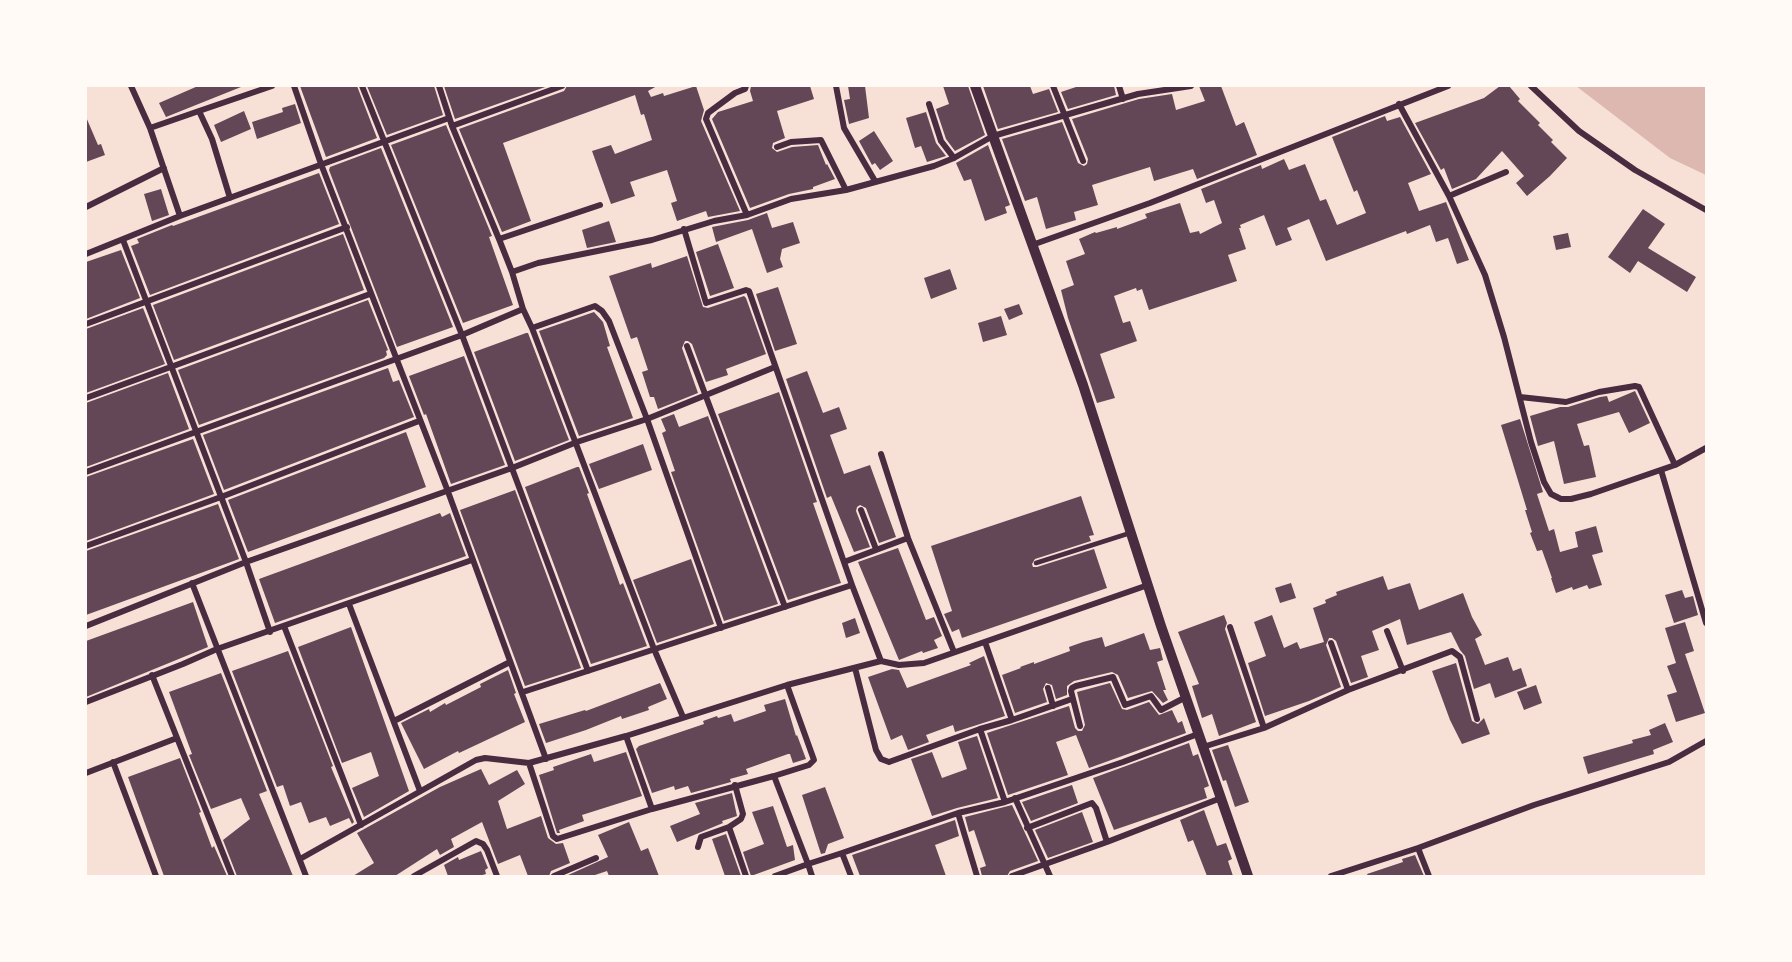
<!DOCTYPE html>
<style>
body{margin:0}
#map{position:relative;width:1792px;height:962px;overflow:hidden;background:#f7e1d7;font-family:Cabin,sans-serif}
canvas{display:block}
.frame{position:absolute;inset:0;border:87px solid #fffaf5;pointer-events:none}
</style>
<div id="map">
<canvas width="1792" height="962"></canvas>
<div class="frame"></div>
</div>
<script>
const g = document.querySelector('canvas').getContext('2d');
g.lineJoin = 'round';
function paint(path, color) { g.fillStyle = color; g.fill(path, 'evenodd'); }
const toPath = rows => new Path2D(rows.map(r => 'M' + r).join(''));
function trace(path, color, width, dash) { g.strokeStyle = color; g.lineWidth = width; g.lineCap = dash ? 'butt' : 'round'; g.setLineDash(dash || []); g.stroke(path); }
paint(toPath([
 [1576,86,1706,86,1706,175,1670,158]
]), '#dcb8b0');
paint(toPath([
 [198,86,241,86,241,87,166,117,159,103],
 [300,86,357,86,377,138,326,157],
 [367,86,434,86,443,115,387,135],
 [444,86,548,86,455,119],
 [567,86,657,86,648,91,651,97,663,93,664,96,696,86,704,110,701,121,740,211,708,217,706,211,677,221,671,203,677,201,667,170,630,182,635,196,611,204,592,151,611,145,615,154,652,140,644,114,641,115,635,95,503,143,531,221,502,232,459,129,564,91],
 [751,86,810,86,814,99,777,111,785,138,773,143,772,148,777,152,792,147,818,145,826,165,827,164,835,179,813,187,813,189,789,194,750,208,712,119,718,112,753,101,750,91],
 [848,86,865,86,869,118,849,124,844,100,850,99],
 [943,86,968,86,985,135,955,151,946,139,936,109,949,104],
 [983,86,1030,86,1033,94,1049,89,1058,112,998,129],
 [1079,86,1114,86,1116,95,1068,109,1061,92],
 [1199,86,1221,86,1236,126,1244,122,1257,155,1197,179,1193,169,1154,181,1150,167,1092,185,1098,205,1074,212,1076,220,1046,229,1037,197,1025,201,1002,139,1062,122,1078,163,1084,166,1087,164,1088,159,1072,119,1139,99,1172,94,1176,110,1205,101],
 [1500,86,1509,86,1520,99,1518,101,1540,123,1538,125,1553,140,1551,142,1567,158,1550,176,1527,196,1516,183,1524,176,1502,151,1476,179,1452,189,1444,168,1441,170,1415,123,1484,98],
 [295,104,301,123,257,139,252,122,283,112,282,108],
 [244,111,251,129,221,142,214,125],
 [926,112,936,143,946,156,927,162,921,146,915,148,906,118],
 [1385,116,1387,121,1400,117,1431,174,1408,183,1419,211,1446,202,1469,260,1457,264,1448,238,1436,242,1430,225,1407,234,1406,231,1326,261,1309,219,1287,228,1292,240,1276,246,1264,215,1240,225,1241,228,1239,228,1246,249,1228,255,1237,281,1149,310,1142,289,1137,291,1136,288,1114,296,1123,323,1130,321,1137,341,1100,354,1115,398,1097,403,1068,318,1061,290,1074,285,1066,261,1085,254,1079,239,1095,232,1096,233,1117,227,1117,229,1147,218,1145,214,1180,203,1190,233,1199,231,1200,234,1222,223,1214,200,1206,203,1201,189,1261,165,1262,169,1284,159,1289,170,1305,164,1320,201,1326,199,1337,225,1366,213,1357,190,1354,192,1332,137],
 [86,117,98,145,101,144,105,155,86,162],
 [446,125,492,236,489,237,513,305,463,323,391,145],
 [874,131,893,161,880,170,875,163,872,165,859,141],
 [988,145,1010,205,1005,207,1007,213,985,221,971,179,964,181,956,163],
 [381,148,453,327,397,347,329,170,330,167],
 [319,173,339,224,150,295,131,246,139,243,137,239,172,225,173,226],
 [161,189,169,215,152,221,144,194],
 [1643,209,1665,224,1648,248,1696,277,1687,292,1638,261,1630,273,1608,257],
 [767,213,772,228,793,222,800,243,782,249,780,259,783,267,767,273,752,229,716,242,712,227,748,220],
 [609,221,616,242,587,248,582,230],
 [1568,233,1571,247,1556,250,1553,236],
 [343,234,364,290,174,360,153,305],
 [718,244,734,288,710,296,696,252],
 [121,250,140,298,86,319,86,262],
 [687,256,703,307,708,308,744,296,746,298,766,354,726,369,728,375,706,382,692,344,688,341,685,341,682,348,698,393,658,409,654,397,650,397,642,372,648,370,637,337,631,339,609,276,651,263,652,268],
 [950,269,957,289,931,299,924,278],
 [778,287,797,344,775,351,756,294],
 [368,300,388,350,386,351,387,355,384,358,199,425,178,370],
 [1019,304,1023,314,1009,320,1004,309],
 [143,308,165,364,86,393,86,329],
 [594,312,603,322,610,346,607,347,633,418,579,436,539,331],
 [1001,316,1007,335,983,342,978,323],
 [526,333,528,333,569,440,515,461,474,352],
 [464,356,505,465,451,484,426,414,424,415,409,376],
 [388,368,393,382,399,380,414,417,224,490,203,435],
 [807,371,823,413,839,407,847,429,830,435,844,474,870,465,896,537,879,543,866,508,860,505,857,507,856,511,870,547,854,552,831,496,827,498,786,379],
 [168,373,189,429,86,467,86,403],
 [1635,391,1650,423,1629,433,1619,412,1577,424,1584,446,1589,445,1596,477,1564,484,1554,441,1538,446,1530,416,1560,407,1568,407,1600,397,1607,396,1609,402],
 [779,392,817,502,813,503,841,583,788,600,718,414],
 [674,414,679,427,708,416,778,604,724,621,671,472,675,471,662,433,666,431,661,419],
 [1520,419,1543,492,1537,494,1549,531,1554,529,1560,552,1578,547,1575,532,1596,526,1603,552,1592,555,1602,585,1589,589,1587,585,1573,590,1572,587,1556,593,1551,578,1552,578,1542,550,1537,551,1530,533,1532,532,1525,510,1527,510,1501,425],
 [406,432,426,487,248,552,228,500],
 [193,439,214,494,86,541,86,477],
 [643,444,652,470,599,489,589,464],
 [577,467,579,467,589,493,587,494,620,585,623,583,647,646,591,664,525,487],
 [515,490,581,668,525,686,460,510],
 [1081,496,1094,535,1089,536,1091,541,1035,559,1032,564,1033,567,1037,567,1094,549,1107,588,962,638,959,629,952,632,944,614,952,611,931,546],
 [218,504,239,559,86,615,86,551],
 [440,513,442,517,450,513,466,556,275,623,259,579],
 [898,548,926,620,934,617,942,636,934,640,938,648,923,653,922,651,899,660,858,562],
 [691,559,714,624,657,643,633,580],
 [1383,576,1388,590,1410,583,1419,610,1463,593,1472,617,1482,635,1475,639,1485,665,1508,657,1513,671,1521,668,1527,686,1495,698,1490,683,1474,689,1465,656,1460,650,1451,632,1407,645,1400,619,1372,631,1379,650,1361,656,1368,677,1351,683,1336,641,1332,638,1329,638,1326,645,1341,687,1309,701,1265,716,1248,663,1266,656,1254,622,1272,615,1284,648,1297,642,1300,649,1324,642,1313,608,1326,603,1325,600,1337,595,1336,592],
 [1291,583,1296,598,1280,603,1275,588],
 [1682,590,1685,598,1693,596,1698,615,1674,623,1665,595],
 [193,602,208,647,86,697,86,641],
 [1224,615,1227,623,1225,629,1256,722,1219,736,1212,714,1202,718,1192,686,1199,684,1178,632],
 [855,618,860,633,846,638,842,623],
 [1685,622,1694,651,1685,654,1705,713,1676,722,1667,695,1677,692,1667,666,1676,663,1665,628],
 [351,627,409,791,364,817,352,788,379,776,371,752,342,763,298,647],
 [1144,633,1150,650,1160,648,1163,660,1157,662,1166,690,1163,690,1168,700,1163,703,1152,691,1128,698,1118,675,1112,672,1074,681,1067,686,1067,695,1056,699,1052,685,1046,683,1043,689,1047,702,1015,713,1002,675,1021,668,1020,667,1034,662,1034,664,1070,651,1069,647,1083,642,1102,637,1105,647],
 [288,651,333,766,331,767,354,822,352,824,349,818,330,826,326,817,309,823,301,802,290,806,283,785,277,787,232,671],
 [984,656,1005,716,955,732,953,725,926,735,929,742,908,750,902,735,891,740,868,677,892,669,899,670,907,688,971,665,969,663],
 [1456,663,1472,721,1478,724,1484,718,1490,734,1462,744,1450,720,1432,671],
 [508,670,516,693,514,694,525,722,459,753,458,751,424,769,401,723,429,709,430,712,445,703,446,705,481,687,480,684],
 [221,673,267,791,259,794,293,876,237,876,223,840,250,819,241,798,211,809,189,755,192,754,169,692],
 [660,683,667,699,648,707,649,710,622,719,621,716,586,730,546,743,539,724,585,710,586,711],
 [1110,683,1122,709,1127,710,1149,702,1159,715,1172,710,1178,723,1182,721,1186,733,1089,768,1076,735,1056,742,1068,775,1008,795,987,733,1069,706,1075,728,1078,731,1082,731,1085,725,1077,692],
 [1536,685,1542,703,1524,710,1517,692],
 [785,699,796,736,797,735,806,759,793,763,790,754,788,754,746,769,748,774,730,779,731,782,691,793,688,786,675,790,674,786,652,793,636,749,639,746,704,724,703,721,717,716,718,718,731,714,734,722,766,711,764,705],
 [1665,723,1673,742,1653,750,1654,754,1588,774,1583,757,1633,743,1632,740,1651,735,1649,730],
 [977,736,998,798,957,808,932,816,911,759,932,752,942,778,967,769,958,742],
 [1189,743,1193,756,1198,754,1209,786,1204,788,1207,798,1114,830,1093,778],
 [1228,745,1249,802,1235,807,1226,780,1223,781,1212,750],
 [626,752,642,796,582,815,584,821,559,830,560,833,557,833,539,775,554,770,553,767,591,754,594,762],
 [180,758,201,812,199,813,212,848,214,846,227,876,164,876,128,777],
 [481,769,489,785,517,770,525,784,498,801,507,829,541,816,548,838,556,844,563,843,570,863,551,871,549,876,528,876,520,855,498,864,482,822,451,839,454,847,440,855,437,849,395,876,353,876,374,863,357,833,440,787],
 [1072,785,1078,803,1031,821,1022,802],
 [825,787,844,838,828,844,825,853,821,854,802,795],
 [732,793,737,816,722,821,723,823,677,842,670,826,700,814,695,803],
 [1012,805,1038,861,1010,871,1007,876,982,876,980,868,986,866,974,830,969,832,965,817],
 [773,806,787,847,793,845,795,860,751,876,743,852,764,844,752,812],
 [1204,810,1217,846,1226,843,1232,859,1228,861,1233,876,1207,876,1193,840,1188,842,1180,820],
 [1082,812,1093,842,1048,858,1035,830],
 [955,820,959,836,935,845,946,876,860,876,852,855],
 [629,822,641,851,648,848,659,876,609,876,607,871,592,876,566,876,608,857,598,835],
 [726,834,741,876,725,876,712,839],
 [481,851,488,868,485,870,486,874,479,876,448,876,444,865,458,857,459,860],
 [1415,855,1424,876,1368,876,1367,874,1403,862,1402,859]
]), '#644757');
trace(toPath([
 [1036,563,1130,533]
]), '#4a2c40', 4.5);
trace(toPath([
 [131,86,150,128,180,216],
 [294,86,321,164,447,489,546,759],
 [362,86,462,335,588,671],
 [439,86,452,126,499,239,512,272,523,309,532,328,654,649,683,717],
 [746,86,745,89,735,93,708,113,706,119,747,215,791,199,846,190,934,166,954,158,993,136,1138,94,1191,86],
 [836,86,844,128,875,181],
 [1053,86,1083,161],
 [1119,86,1123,99],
 [1531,86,1579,131,1635,170,1706,210],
 [929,104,941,141,954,158],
 [1399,104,1449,196,1485,275,1504,337,1531,442,1544,482,1551,494,1561,499,1571,499,1591,494,1675,465,1706,448],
 [199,111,272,86],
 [452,126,562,86],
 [150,128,199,111,212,139,230,198],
 [777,147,791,142,821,140,846,190],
 [1449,196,1506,172],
 [86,207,164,168],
 [684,229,706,303,746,290,749,291,852,585,881,661],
 [499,239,600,205],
 [123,240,246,562,270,632],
 [1032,245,1150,203,1448,86],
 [86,254,180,216,449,118],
 [512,272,538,263,652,240,714,221,747,215],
 [86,324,347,227],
 [532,328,595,306,602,311,609,321,647,419,721,628],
 [687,346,785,607],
 [1520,397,1566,402,1599,392,1635,386,1639,387,1675,465],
 [86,398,370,294],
 [881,454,908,538,954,652],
 [1661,470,1706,623],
 [86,472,462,335,523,309],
 [861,510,876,549],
 [86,546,221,497,419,421],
 [844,562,908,538],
 [192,583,306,876],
 [349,604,420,791],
 [86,626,246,562,512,468,577,442,647,419,775,367],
 [284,626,361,825],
 [1230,627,1264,728],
 [1387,631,1403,671],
 [985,642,1012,720,980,729,1005,802],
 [855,668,876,750,881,759,889,762,980,729],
 [152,675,232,876],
 [1048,688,1053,706],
 [1348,690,1452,651,1460,657,1477,719],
 [523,692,852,585],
 [86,702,183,664,217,649,472,560],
 [1012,720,1072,699],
 [394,721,510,662],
 [1080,726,1071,691,1072,688,1076,686,1113,677,1125,705,1151,696,1161,710,1186,697],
 [626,736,652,809],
 [1203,747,1264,728,1348,690,1331,643],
 [113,762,156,876],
 [529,763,553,836,557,839,652,809,774,776,809,765,814,760,787,685],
 [86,773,177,738],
 [774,776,808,864,842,853,851,876],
 [735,785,743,814,741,819,729,827,746,876],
 [1015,798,1050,876],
 [958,813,977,876],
 [1027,828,1092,803,1096,808,1107,842],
 [698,847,701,837,729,827],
 [1418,848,1429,876],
 [842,853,958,813,1005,802,1123,762,1198,734],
 [300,859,476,760,485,758,529,763,626,736,787,685,881,661,899,665,924,663,1148,585],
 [414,876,476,841,483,844,487,850,497,876],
 [554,876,596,858],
 [775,876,808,864,812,876],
 [1012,876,1107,842,1221,798],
 [1331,876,1418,848,1534,805,1669,762,1706,741]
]), '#4a2c40', 6);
trace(toPath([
 [975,86,1083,385,1161,626,1248,876]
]), '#4a2c40', 10);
</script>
